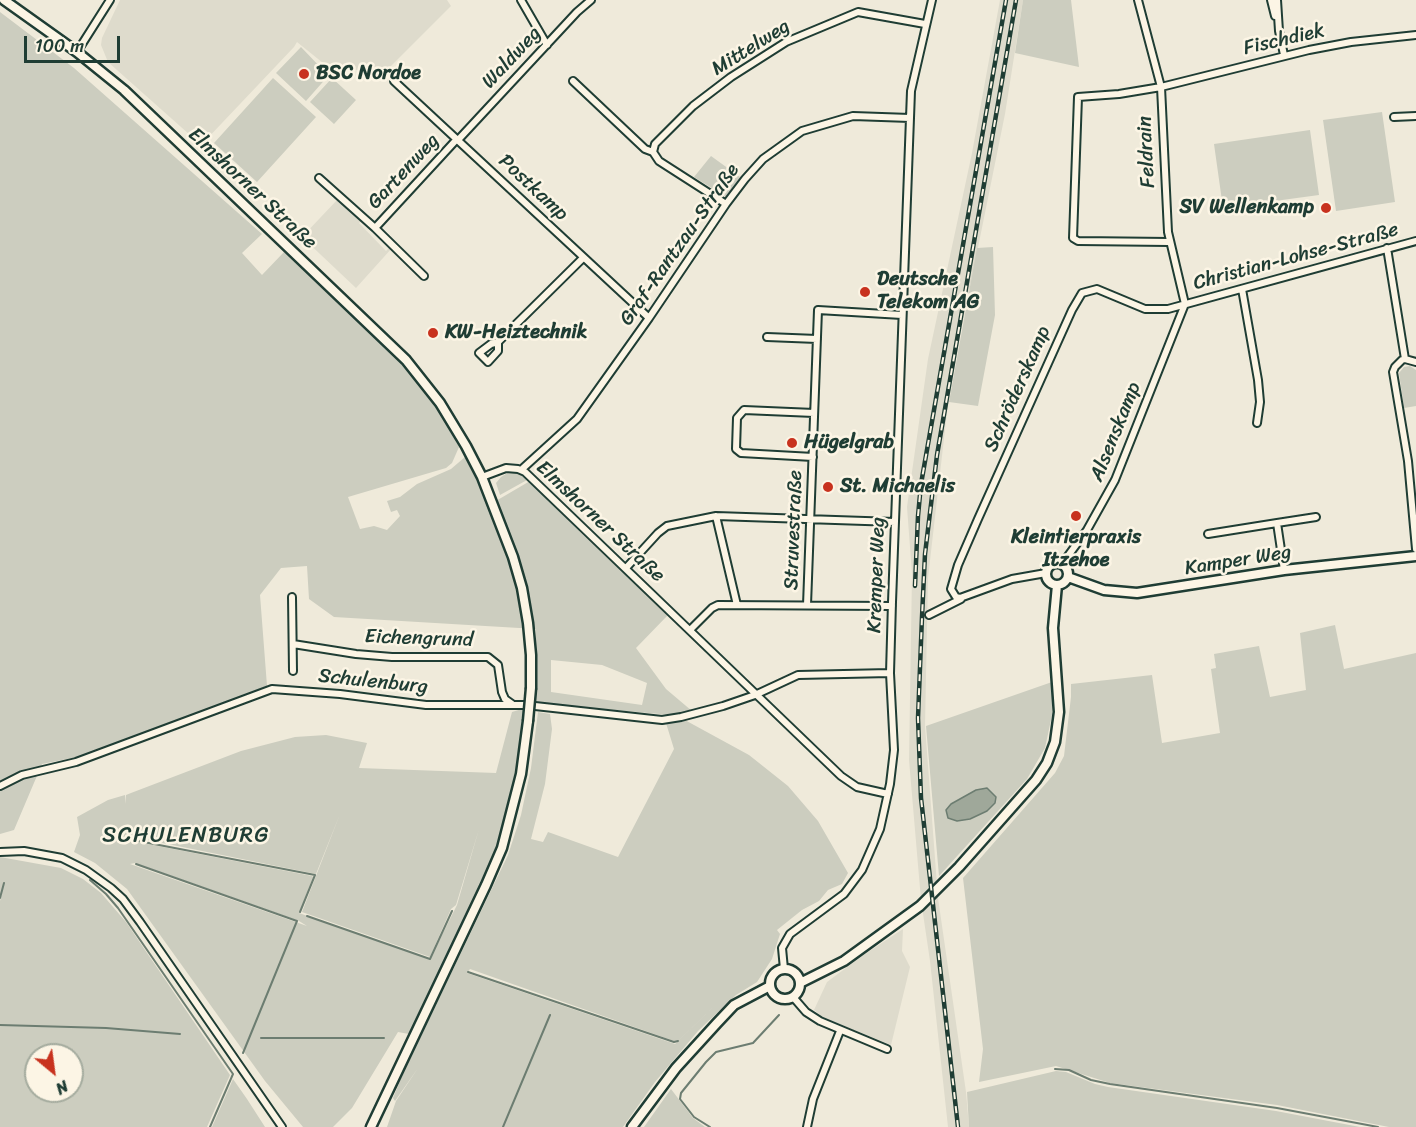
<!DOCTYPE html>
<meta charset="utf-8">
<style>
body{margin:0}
#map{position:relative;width:1416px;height:1127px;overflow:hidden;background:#efeada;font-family:Sriracha,sans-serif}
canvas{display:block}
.north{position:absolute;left:24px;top:1043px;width:60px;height:60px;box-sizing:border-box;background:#fcf5e5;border:2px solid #a4ab9e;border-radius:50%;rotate:151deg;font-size:16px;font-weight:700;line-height:24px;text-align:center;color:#1f3d34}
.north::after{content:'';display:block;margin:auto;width:21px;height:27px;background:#c8321e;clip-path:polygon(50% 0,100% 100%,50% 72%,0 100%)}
.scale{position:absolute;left:24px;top:36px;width:96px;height:27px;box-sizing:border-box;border:3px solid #1f3d34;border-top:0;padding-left:8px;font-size:18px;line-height:21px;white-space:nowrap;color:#1f3d34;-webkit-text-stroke:4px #fcf5e5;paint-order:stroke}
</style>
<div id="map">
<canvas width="1416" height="1127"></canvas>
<div class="north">N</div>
<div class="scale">100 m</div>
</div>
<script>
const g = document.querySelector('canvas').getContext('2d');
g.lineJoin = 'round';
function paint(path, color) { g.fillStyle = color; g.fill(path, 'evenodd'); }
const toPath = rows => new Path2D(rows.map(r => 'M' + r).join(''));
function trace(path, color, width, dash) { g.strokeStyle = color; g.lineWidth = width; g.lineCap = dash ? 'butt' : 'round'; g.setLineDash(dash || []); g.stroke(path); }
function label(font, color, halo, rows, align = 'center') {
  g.font = font + ' Sriracha,sans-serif'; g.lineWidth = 5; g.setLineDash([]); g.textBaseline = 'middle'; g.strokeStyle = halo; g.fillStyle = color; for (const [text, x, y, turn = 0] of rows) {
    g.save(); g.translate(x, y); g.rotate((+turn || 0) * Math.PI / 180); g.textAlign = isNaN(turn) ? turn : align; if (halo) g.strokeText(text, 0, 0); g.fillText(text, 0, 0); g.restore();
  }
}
paint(toPath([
 [120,0,447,0,451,6,382,75,323,63,297,42,294,47,204,142,199,143,108,62,101,45,102,38],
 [1000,0,1023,0,1005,114,950,386,928,578,925,726,938,898,966,1092,969,1127,948,1127,930,961,921,900,909,760,912,574,907,507,928,359,972,153],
 [338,199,362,220,359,223,386,251,390,247,392,248,356,288,302,237],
 [903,929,902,951,910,967,891,1045,824,1018,814,1010,827,982,862,956]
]), '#dedbcc');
paint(toPath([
 [1023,0,1071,0,1079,67,1015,53],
 [0,12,74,68,262,234,242,253,262,275,284,252,397,359,437,407,459,447,452,463,446,468,348,497,360,529,374,526,387,530,400,516,397,510,391,512,387,501,400,497,417,484,451,469,465,457,489,505,530,481,580,532,668,615,636,648,666,689,692,711,671,715,536,703,536,629,334,617,309,599,307,566,281,568,260,595,267,686,87,755,42,764,14,830,0,834],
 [551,660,602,665,647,683,642,705,551,692],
 [301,47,324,71,327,65,336,67,306,101,276,73],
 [273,78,316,117,257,182,214,143],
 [332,78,356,100,334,124,310,102],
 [1382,112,1395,202,1336,211,1323,120],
 [1310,130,1319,195,1223,208,1214,144],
 [711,156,740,177,726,197,694,177],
 [993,247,995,315,978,406,949,402,977,248],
 [1410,366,1416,370,1416,406,1404,408,1399,373,1404,367],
 [509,472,520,474,527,480,500,495,496,483,501,477],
 [1335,625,1344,669,1416,653,1416,1127,1389,1127,1277,1105,1110,1083,1056,1066,979,1082,983,1049,963,878,1055,773,1064,756,1071,697,1071,684,1152,675,1162,743,1220,733,1211,669,1216,668,1214,654,1259,646,1270,697,1306,690,1300,633],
 [1052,682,1052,715,1045,748,1027,779,939,876,926,726],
 [522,709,524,711,518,769,510,805,497,846,489,867,409,1034,398,1032,352,1108,333,1127,303,1127,265,1081,127,889,95,863,74,852,80,835,77,817,108,800,125,795,125,804,126,795,131,793,241,751,295,737,326,735,367,743,359,768,496,773,512,712],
 [340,814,302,912,430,957,451,909,456,905,479,829,457,905,430,959,299,913,313,877,312,876,127,840,128,836,316,874],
 [135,863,299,921,307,926,130,864],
 [538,712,550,714,552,729,545,784,531,839,543,842,548,832,618,857,674,749,666,723,683,719,749,755,788,786,818,821,848,873,842,884,828,890,819,901,802,910,777,930,780,934,772,959,757,982,736,995,698,1031,655,1082,623,1127,387,1127,396,1101,418,1068,395,1101,393,1098,402,1076,508,855,521,815,531,768],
 [470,969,674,1041,678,1041,734,987,675,1044,467,973],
 [0,857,61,868,83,879,101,893,126,922,230,1075,207,1127,0,1127,0,901,2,892,0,896],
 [36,1055,72,1055,72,1091,36,1091],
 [1056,1071,1066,1072,1095,1084,1108,1087,1276,1111,1360,1127,969,1127,967,1092],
 [233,1079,247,1099,265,1127,212,1127],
 [671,1089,693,1118,705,1127,644,1127]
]), '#cccdbf');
const water = toPath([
 [987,788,996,797,995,803,987,811,970,819,957,821,948,818,946,810,951,804,976,790,987,788]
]);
paint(water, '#9fa89a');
trace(water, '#6c7d71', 1.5);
trace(toPath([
 [133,840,315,875,300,912],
 [136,864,297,921,243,1053],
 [90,880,106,894,118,908,233,1074,210,1127],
 [0,898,4,883],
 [307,916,430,959,452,911],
 [468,972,674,1042,678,1041],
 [0,1025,106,1028,180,1034],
 [261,1038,384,1038],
 [1055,1069,1069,1070,1091,1080,1110,1084,1277,1108,1378,1127],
 [503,1127,550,1015],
 [710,1127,694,1117,680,1099,681,1093,706,1062,716,1052,753,1043,779,1015]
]), '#6c7d71', 2);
const minor = toPath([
 [521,0,547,45],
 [1138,0,1161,87,1168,232,1185,304],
 [1271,0,1275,16],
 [1277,0,1279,31,1284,55],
 [77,52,110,0],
 [394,81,649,318],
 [573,81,645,149,653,152],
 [1394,117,1416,116],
 [458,140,577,12,591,0],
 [319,178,375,228,424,276],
 [726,204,659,161,653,152,655,144,693,106,731,77,786,42,858,12,925,24],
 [375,228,457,139],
 [1169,242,1078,241,1073,238,1078,97,1119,94,1161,87,1309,50,1351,42,1416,35],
 [1387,248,1405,359],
 [1242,289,1258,380,1260,402,1257,423],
 [767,337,817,339],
 [498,342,498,351,488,362,479,353,491,344,498,342,583,258],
 [1416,362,1405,359,1402,360,1395,367,1393,372,1408,461,1416,549],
 [813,457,741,453,736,449,737,418,744,410,814,413],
 [521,470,577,419,649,318,726,204,745,179,763,159,802,131,853,116,910,118],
 [482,477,506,468,518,469,525,472,841,776,857,787,888,794],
 [716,516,737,605],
 [1277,523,1316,517],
 [1208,534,1277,523,1284,570],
 [1062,564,1087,530,1115,480,1185,304],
 [626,568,658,533,667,526,716,516,895,522],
 [1046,573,1012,579,960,598,956,597,951,589,958,565,978,519,1072,310,1082,293,1097,289,1145,309,1168,309,1416,241],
 [292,597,293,671],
 [807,605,818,310,902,315],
 [929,615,961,599],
 [690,630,712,608,718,605,892,606],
 [293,644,356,654,392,657,488,657,498,665,502,692,505,699,512,704],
 [0,786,22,775,76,762,272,689,340,694,426,705,526,705,662,720,681,717,723,706,755,695,798,675,890,673],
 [0,852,24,851,62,858,86,870,111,888,123,899,140,922,282,1127],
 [784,969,782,948,790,934,844,894,862,870,880,829,890,784,894,750,890,673,892,602,911,91,932,0],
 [793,997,806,1012,820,1021,887,1049],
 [807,1127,813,1099,840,1031]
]);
const major = toPath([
 [4,0,77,52,124,90,406,360,440,403,466,446,482,477,513,557,522,588,528,623,531,655,531,688],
 '1046 574a11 11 0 1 1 22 0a11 11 0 1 1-22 0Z',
 [1068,577,1104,590,1137,593,1284,570,1416,556],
 '770 984a15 15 0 1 1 30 0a15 15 0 1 1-30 0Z',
 [800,983,844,961,920,906,959,867,1036,780,1047,763,1055,742,1059,712,1053,628,1057,585],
 [371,1127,486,885,502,848,521,774,528,721],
 [632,1127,676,1068,717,1023,734,1005,770,986]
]);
trace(minor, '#1f3d34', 10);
trace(major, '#1f3d34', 13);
trace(minor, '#fcf5e5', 6);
trace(major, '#fcf5e5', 8);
const rail = toPath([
 [915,586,918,516,921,484,1006,0],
 [958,1127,921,798,918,718,922,617,925,554,937,455,1016,0]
]);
trace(rail, '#1f3d34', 4.5);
trace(rail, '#fcf5e5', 2, [7]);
const majorBridge = toPath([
 [528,721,531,688]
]);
trace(majorBridge, '#1f3d34', 13, []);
trace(majorBridge, '#fcf5e5', 8);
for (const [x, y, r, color] of [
 [304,74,6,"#c8321e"],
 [1326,208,6,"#c8321e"],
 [865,292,6,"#c8321e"],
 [433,333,6,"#c8321e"],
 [792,443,6,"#c8321e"],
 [828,487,6,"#c8321e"],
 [1076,516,6,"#c8321e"]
]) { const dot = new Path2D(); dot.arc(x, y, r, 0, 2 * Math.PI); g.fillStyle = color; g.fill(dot); trace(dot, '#fcf5e5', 2); }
label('20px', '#1f3d34', '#fcf5e5', [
 ["Fischdiek",1284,40,-13],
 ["Mittelweg",751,48,-32],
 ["Waldweg",512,58,-47],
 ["Feldrain",1147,152,-93],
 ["Gartenweg",404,172,-47],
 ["Postkamp",533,188,43],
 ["Elmshorner Straße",252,189,43],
 ["Graf-Rantzau-Straße",680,245,-55],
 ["Christian-Lohse-Straße",1296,257,-15],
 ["Schröderskamp",1018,389,-66],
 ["Alsenskamp",1116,432,-68],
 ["Elmshorner Straße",600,522,43],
 ["Struvestraße",794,530,-88],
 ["Kamper Weg",1238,561,-9],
 ["Kremper Weg",877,575,-88],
 ["Eichengrund",419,639,2],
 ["Schulenburg",373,682,6]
]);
label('bold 20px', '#1f3d34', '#fcf5e5', [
 ["BSC Nordoe",316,74],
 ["SV Wellenkamp",1314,208,"right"],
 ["Deutsche",877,280],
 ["Telekom AG",877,303],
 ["KW-Heiztechnik",445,333],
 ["Hügelgrab",804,443],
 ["St. Michaelis",840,487],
 ["Kleintierpraxis",1076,538,"center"],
 ["Itzehoe",1076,561,"center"]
], 'left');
g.letterSpacing = '1.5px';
label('22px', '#1f3d34', '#fcf5e5', [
 ["SCHULENBURG",186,836]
]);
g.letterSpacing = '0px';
</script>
